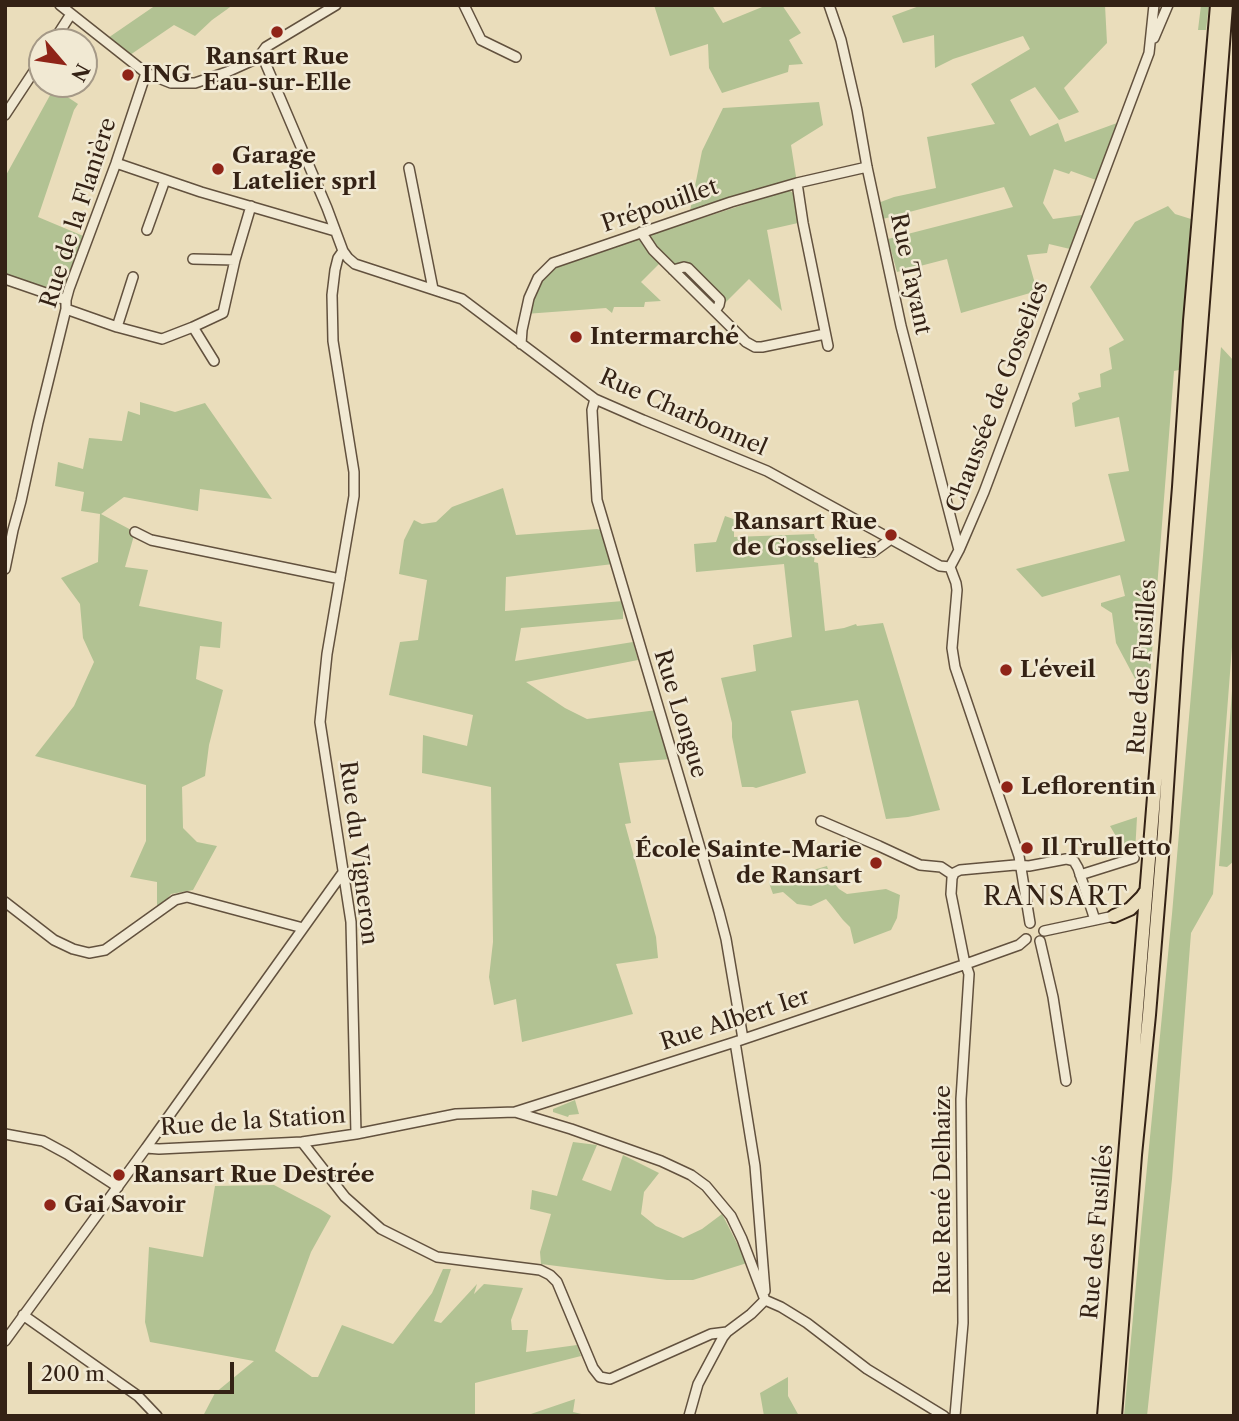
<!DOCTYPE html>
<meta charset="utf-8">
<style>
body{margin:0}
#map{position:relative;width:1239px;height:1421px;overflow:hidden;background:#eaddbb;font-family:"Libre Caslon Text",serif}
canvas{display:block}
.frame{position:absolute;inset:0;border:7px solid #342215;pointer-events:none}
.north{position:absolute;left:28px;top:28px;width:70px;height:70px;box-sizing:border-box;background:#f1e9d3;border:2px solid #a59987;border-radius:50%;rotate:119deg;font-size:19px;font-weight:700;line-height:28px;text-align:center;color:#342215}
.north::after{content:'';display:block;margin:auto;width:24px;height:32px;background:#8f2418;clip-path:polygon(50% 0,100% 100%,50% 72%,0 100%)}
.scale{position:absolute;left:28px;top:1362px;width:206px;height:32px;box-sizing:border-box;border:4px solid #342215;border-top:0;padding-left:9px;font-size:21px;line-height:24px;white-space:nowrap;color:#342215;-webkit-text-stroke:5px #f1e9d3;paint-order:stroke}
</style>
<div id="map">
<canvas width="1239" height="1421"></canvas>
<div class="frame"></div>
<div class="north">N</div>
<div class="scale">200 m</div>
</div>
<script>
const g = document.querySelector('canvas').getContext('2d');
g.lineJoin = 'round';
function paint(path, color) { g.fillStyle = color; g.fill(path, 'evenodd'); }
const toPath = rows => new Path2D(rows.map(r => 'M' + r).join(''));
function trace(path, color, width, dash) { g.strokeStyle = color; g.lineWidth = width; g.lineCap = dash ? 'butt' : 'round'; g.setLineDash(dash || []); g.stroke(path); }
function label(font, color, halo, rows, align = 'center') {
  g.font = font + ' "Libre Caslon Text",serif'; g.lineWidth = 5; g.setLineDash([]); g.textBaseline = 'middle'; g.strokeStyle = halo; g.fillStyle = color; for (const [text, x, y, turn = 0] of rows) {
    g.save(); g.translate(x, y); g.rotate((+turn || 0) * Math.PI / 180); g.textAlign = isNaN(turn) ? turn : align; if (halo) g.strokeText(text, 0, 0); g.fillText(text, 0, 0); g.restore();
  }
}
paint(toPath([
 [156,5,233,5,212,20,195,36,174,25,127,57,105,40],
 [654,5,712,5,723,23,767,5,782,5,801,33,789,40,803,64,789,65,788,72,722,93,709,68,708,44,670,56],
 [922,5,1105,5,1107,43,1064,88,1079,112,1059,120,1035,87,1010,100,1030,136,1058,123,1065,142,1117,123,1096,180,1071,171,1069,174,1054,169,1043,203,1053,219,1082,215,1070,249,1049,244,1047,253,1027,255,1037,291,961,313,947,259,897,272,888,239,1013,207,1004,187,879,220,878,203,894,197,936,188,927,137,995,124,971,84,1030,49,1023,36,953,59,935,68,934,35,903,43,892,16],
 [1201,5,1209,5,1206,30,1198,30],
 [54,88,78,104,74,110,38,217,88,238,64,299,5,279,5,177],
 [819,102,823,125,791,145,797,183,689,216,702,151,723,108],
 [789,190,793,193,798,223,767,230,782,311,749,279,716,312,651,247,650,235],
 [1168,206,1175,214,1191,219,1179,370,1174,371,1148,703,1116,643,1112,613,1101,606,1101,603,1125,596,1120,575,1042,597,1016,569,1125,541,1108,474,1129,471,1119,417,1075,427,1072,403,1080,399,1078,393,1101,387,1100,374,1112,369,1109,348,1124,340,1090,287,1135,222],
 [636,236,661,262,641,282,661,301,645,302,644,307,614,307,612,313,606,308,525,314,538,278,564,262],
 [1221,347,1234,361,1234,621,1213,894,1191,933,1172,1179,1147,1416,1124,1416,1142,1218,1172,914],
 [140,402,175,412,205,403,272,499,200,489,198,511,124,497,101,514,135,532,125,567,148,570,139,606,222,622,220,648,200,646,196,679,223,690,209,745,205,776,182,787,183,828,197,842,217,846,193,890,171,894,157,913,157,882,130,877,146,841,146,785,35,756,74,706,94,662,83,638,80,604,61,578,98,562,100,514,81,511,84,492,55,486,58,462,83,469,89,438,122,441,128,411,140,415],
 [503,488,516,535,597,529,604,531,613,564,506,577,505,611,623,601,623,619,521,628,515,661,633,642,638,660,526,682,565,708,587,719,657,710,671,759,619,763,631,823,625,824,656,937,658,958,616,964,633,1014,522,1042,516,999,494,1005,489,977,493,942,491,787,422,773,423,735,467,746,473,715,389,695,400,642,418,640,427,580,399,574,404,540,414,520,422,524,436,522,452,507],
 [725,516,739,521,734,532,734,537,814,534,815,538,817,539,814,562,818,563,825,631,844,628,856,624,857,626,883,623,940,810,908,817,886,819,858,700,791,711,806,773,756,788,753,787,742,787,732,737,732,723,721,678,756,671,753,645,792,637,784,564,696,572,694,544,716,542],
 [1234,664,1234,861,1227,867,1219,866],
 [1137,817,1135,853,1127,855,1110,826],
 [827,866,831,879,839,889,847,894,886,889,900,895,897,918,891,930,854,944,850,927,843,920,832,906,826,899,811,906,797,904,783,892,773,894,769,883],
 [575,1100,579,1114,569,1115,568,1117,553,1112,553,1109],
 [573,1142,597,1145,582,1180,611,1191,623,1155,659,1173,644,1192,641,1214,656,1226,683,1238,702,1229,722,1214,747,1263,693,1280,667,1280,541,1264,540,1252,551,1214,530,1209,532,1190,557,1196],
 [274,1185,320,1209,331,1216,311,1252,275,1351,312,1377,318,1377,342,1325,393,1344,432,1293,443,1269,451,1269,434,1321,441,1323,477,1284,474,1294,484,1284,523,1288,511,1320,512,1330,528,1330,526,1352,577,1345,581,1356,475,1383,475,1416,203,1416,215,1393,254,1361,150,1342,145,1322,149,1247,203,1257,215,1186],
 [788,1377,788,1396,799,1416,764,1416,760,1393],
 [575,1399,573,1412,590,1416,525,1416]
]), '#b2c293');
const minor = toPath([
 [60,5,146,73,171,83,195,83,227,72,258,58],
 [464,5,481,40,516,57],
 [829,5,841,40,857,110,867,167,901,326,959,550],
 [1154,38,1168,5],
 [53,42,71,14],
 [258,58,264,60,327,208,343,251,348,258,355,264,462,299,595,399,643,420,767,471,940,566,950,567],
 [258,58,266,47,336,5],
 [5,115,42,59],
 [116,163,201,192,335,231],
 [409,168,433,289],
 [797,183,803,223,828,346],
 [147,230,165,180],
 [641,232,653,250,746,342,755,347,762,347,825,334],
 [343,251,338,258,335,270,332,295,333,341,354,472,354,496,327,654,320,722,351,922,356,1134],
 [193,259,235,260],
 [673,270,684,267,688,268,720,300,719,305,715,311],
 [5,279,66,300],
 [66,309,117,327,162,339,193,327,214,361],
 [117,327,133,277],
 [193,327,223,313,235,260,251,206],
 [521,344,522,330,529,298,538,278,553,263,731,202,797,183,867,167],
 [595,399,592,410,597,500,719,912,726,939,743,1039],
 [135,532,151,540,340,579],
 [861,552,873,552,891,539],
 [950,567,959,550,984,492,1149,53,1154,5],
 [950,567,956,583,957,590,952,648,955,667,1019,856,1030,923],
 [5,569,13,530,21,501,38,423,66,309,66,300,69,289,116,163,146,73],
 [821,821,879,846,920,865,941,867,953,875],
 [1080,875,1134,858],
 [5,902,54,940,73,949,89,953,105,950,175,900,187,897,303,928],
 [1044,931,1114,916],
 [1040,941,1053,997,1066,1081],
 [735,1042,755,1166,765,1291],
 [515,1112,735,1042,966,964,1019,945,1026,939],
 [5,1134,43,1141,67,1154,118,1187],
 [302,1142,345,1197,381,1229,437,1257,540,1270,550,1275,557,1282,593,1368,600,1377,610,1379,711,1334,727,1332],
 [146,1148,344,871],
 [23,1315,138,1396,157,1416],
 [5,1341,146,1148,159,1149,302,1142,356,1134,456,1114,515,1112,571,1129,661,1161,691,1175,706,1186,731,1216,742,1239,765,1300,781,1307,807,1323,867,1369,944,1416],
 [689,1416,698,1384,723,1337,727,1332,751,1314,765,1300],
 [955,1416,963,1323,961,1099,969,974,964,959,951,894,952,878,954,873,960,870,1015,865,1029,866,1066,859,1074,861,1078,868,1095,920]
]);
const highway = toPath([
 [1114,916,1130,909,1142,897,1146,891],
 [1104,1416,1179,487,1190,321,1217,5],
 [1115,1416,1135,1155,1149,1015,1164,832,1176,650,1226,5]
]);
trace(minor, '#62513e', 12);
trace(highway, '#342215', 16);
trace(minor, '#f1e9d3', 9);
trace(highway, '#eaddbb', 12);
for (const [x, y, r, color] of [
 [277,32,7,"#8f2418"],
 [128,75,7,"#8f2418"],
 [218,169,7,"#8f2418"],
 [576,337,7,"#8f2418"],
 [891,535,7,"#8f2418"],
 [1006,670,7,"#8f2418"],
 [1007,787,7,"#8f2418"],
 [1027,848,7,"#8f2418"],
 [876,863,7,"#8f2418"],
 [119,1175,7,"#8f2418"],
 [50,1205,7,"#8f2418"]
]) { const dot = new Path2D(); dot.arc(x, y, r, 0, 2 * Math.PI); g.fillStyle = color; g.fill(dot); trace(dot, '#f1e9d3', 2.5); }
label('bold 23px', '#342215', '#f1e9d3', [
 ["Ransart Rue",277,57,"center"],
 ["Eau-sur-Elle",277,83,"center"],
 ["ING",142,75],
 ["Garage",232,156],
 ["Latelier sprl",232,182],
 ["Intermarché",590,337],
 ["Ransart Rue",877,522,"right"],
 ["de Gosselies",877,548,"right"],
 ["L'éveil",1020,670],
 ["Leflorentin",1021,787],
 ["Il Trulletto",1041,848],
 ["École Sainte-Marie",862,850,"right"],
 ["de Ransart",862,876,"right"],
 ["Ransart Rue Destrée",133,1175],
 ["Gai Savoir",64,1205]
], 'left');
label('23px', '#342215', '#f1e9d3', [
 ["Prépouillet",660,206,-19],
 ["Rue de la Flanière",79,213,-72],
 ["Rue Tayant",910,274,78],
 ["Chaussée de Gosselies",998,397,-69],
 ["Rue Charbonnel",683,413,24],
 ["Rue des Fusillés",1143,667,-86],
 ["Rue Longue",680,714,73],
 ["Rue du Vigneron",358,853,83],
 ["Rue Albert Ier",735,1020,-18],
 ["Rue de la Station",253,1122,-4],
 ["Rue René Delhaize",943,1190,-90],
 ["Rue des Fusillés",1098,1232,-85]
]);
g.letterSpacing = '2px';
label('26px', '#342215', '#f1e9d3', [
 ["RANSART",1056,897]
]);
g.letterSpacing = '0px';
</script>
